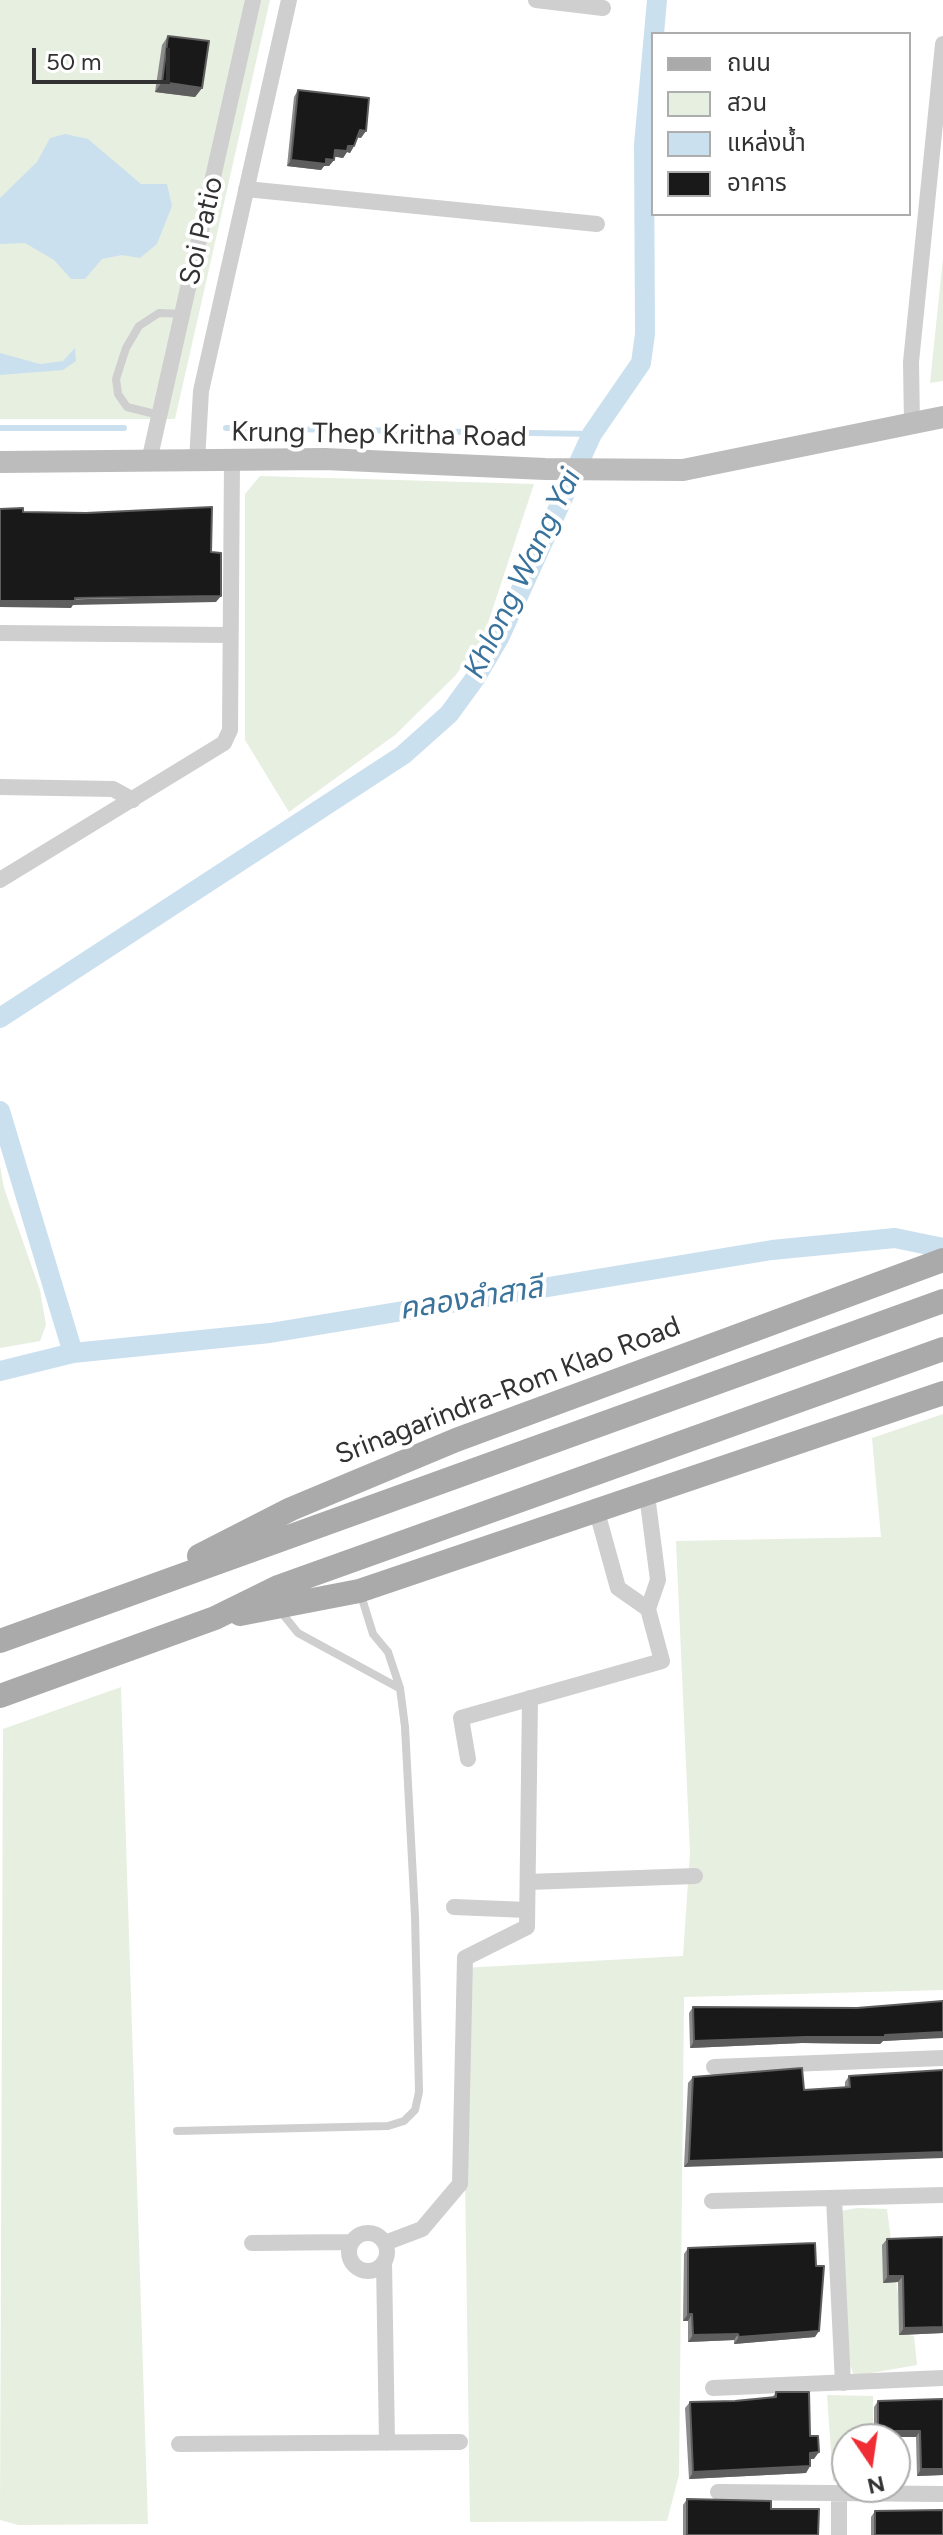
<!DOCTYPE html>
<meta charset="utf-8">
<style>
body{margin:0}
#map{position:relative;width:943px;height:2535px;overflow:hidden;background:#fff;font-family:Figtree,"Noto Sans Thai",sans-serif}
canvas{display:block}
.legend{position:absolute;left:651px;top:32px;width:260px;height:184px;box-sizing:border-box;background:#fff;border:2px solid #adadad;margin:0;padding:10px 14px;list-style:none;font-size:24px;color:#323232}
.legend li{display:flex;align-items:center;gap:16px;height:40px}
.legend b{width:40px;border:2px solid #adadad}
.north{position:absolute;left:831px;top:2423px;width:80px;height:80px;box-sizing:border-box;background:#fff;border:2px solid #adadad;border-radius:50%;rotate:167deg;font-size:22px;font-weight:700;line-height:32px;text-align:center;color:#323232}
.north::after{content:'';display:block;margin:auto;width:28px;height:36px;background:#f02c34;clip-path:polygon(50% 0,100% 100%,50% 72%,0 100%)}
.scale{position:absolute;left:32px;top:48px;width:138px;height:36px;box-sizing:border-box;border:4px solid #323232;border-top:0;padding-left:10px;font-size:24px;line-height:28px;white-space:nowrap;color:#323232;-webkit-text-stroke:6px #fff;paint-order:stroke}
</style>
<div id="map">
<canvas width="943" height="2535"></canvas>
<ul class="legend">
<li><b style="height:10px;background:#aaa"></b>ถนน</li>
<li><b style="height:22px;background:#e7efe0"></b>สวน</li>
<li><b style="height:22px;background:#cbe0ef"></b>แหล่งน้ำ</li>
<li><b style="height:22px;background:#191919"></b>อาคาร</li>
</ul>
<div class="north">N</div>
<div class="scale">50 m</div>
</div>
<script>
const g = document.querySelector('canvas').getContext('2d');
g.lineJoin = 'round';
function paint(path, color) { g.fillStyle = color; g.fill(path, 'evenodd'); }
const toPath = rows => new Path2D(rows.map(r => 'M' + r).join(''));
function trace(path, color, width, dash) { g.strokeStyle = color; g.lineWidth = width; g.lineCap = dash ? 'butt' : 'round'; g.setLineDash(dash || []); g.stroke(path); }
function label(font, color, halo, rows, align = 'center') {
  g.font = font + ' Figtree,"Noto Sans Thai",sans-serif'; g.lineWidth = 8; g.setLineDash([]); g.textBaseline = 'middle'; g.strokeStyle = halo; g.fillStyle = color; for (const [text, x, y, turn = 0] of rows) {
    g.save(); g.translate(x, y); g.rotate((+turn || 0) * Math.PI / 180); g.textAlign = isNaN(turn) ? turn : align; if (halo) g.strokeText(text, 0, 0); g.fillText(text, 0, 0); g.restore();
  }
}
paint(toPath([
 [0,0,270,0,175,419,0,419],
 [943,258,943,381,930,383],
 [260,476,534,484,483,638,455,676,395,735,289,812,245,740,245,494],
 [0,1166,4,1188,40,1290,46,1325,40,1341,0,1348],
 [943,1414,943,1990,684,1997,679,2475,667,2521,470,2522,462,1968,683,1956,690,1853,676,1541,881,1537,872,1438],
 [121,1687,148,2524,18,2525,0,2520,3,1729],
 [857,2208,887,2209,903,2334,914,2336,917,2365,854,2376,850,2365,841,2211],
 [827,2395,873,2396,873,2439,847,2439,847,2481,833,2481]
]), '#e7efe0');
paint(toPath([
 [65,134,88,139,141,184,167,184,172,206,157,244,140,258,122,255,102,259,85,279,71,279,54,260,25,243,0,244,0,198,37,162,50,138],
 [75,348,76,361,63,370,0,375,0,353,40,364,63,361]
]), '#cbe0ef');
trace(toPath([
 [0,428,124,428],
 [226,428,592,434]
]), '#cbe0ef', 6);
trace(toPath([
 [0,1018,403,755,449,714,476,677,499,638,592,434,641,363,645,334,644,145,657,0],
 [0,1111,73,1353],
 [0,1371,73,1353,270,1333,772,1250,895,1238,943,1248]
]), '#cbe0ef', 20);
trace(toPath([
 [159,415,127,407,118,394,116,379,126,348,139,326,159,313,183,314],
 [281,1612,298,1633,399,1688],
 [177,2131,388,2126,404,2121,415,2110,419,2092,415,1916,405,1727,400,1688,388,1652,373,1634,360,1592]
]), '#cfcfcf', 8);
trace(toPath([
 [536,0,603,8],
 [246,189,597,224],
 [912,424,911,362,943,44],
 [149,461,253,0],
 [197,461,201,391,289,0],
 [0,633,230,635],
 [0,787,113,789,133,800],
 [0,880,224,743,230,730,232,461],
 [597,1512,618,1588,648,1609,658,1580,647,1495],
 [468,1759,461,1718,662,1661,648,1609],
 [528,1882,695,1876],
 [454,1907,527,1910],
 [714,2067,943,2058],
 [834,2198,843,2383],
 [712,2201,943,2195],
 '349 2252a19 19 0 1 1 38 0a19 19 0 1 1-38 0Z',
 [252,2243,352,2242],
 [385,2243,422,2229,460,2184,465,1958,527,1927,530,1698],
 [384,2262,387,2443],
 [713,2388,943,2378],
 [179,2444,460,2442],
 [718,2492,943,2494],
 [839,2493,839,2535]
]), '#cfcfcf', 16);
trace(toPath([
 [0,462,325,459,545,469,683,470,943,417]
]), '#bcbcbc', 22);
trace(toPath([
 [199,1556,291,1509,456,1440,943,1260],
 [240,1614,359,1591,943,1393],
 [0,1641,943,1301],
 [0,1696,215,1618,278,1587,943,1349]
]), '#aaa', 24);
paint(toPath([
 [168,36,202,88,195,97,155,92,162,45],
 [298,90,361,138,357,137,354,146,350,153,347,152,343,158,334,156,334,160,329,166,324,166,321,170,287,166,294,97],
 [693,2007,919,2039,883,2041,880,2044,802,2043,690,2048,689,2013],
 [943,2070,684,2167,688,2083,693,2077,804,2090,845,2087,845,2082,849,2076],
 [887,2239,943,2333,899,2335,898,2282,883,2283,882,2245],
 [688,2248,815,2337,734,2344,734,2340,688,2342,688,2321,683,2321,684,2254],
 [776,2392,810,2436,814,2459,810,2459,810,2466,806,2473,689,2479,685,2408,690,2402,735,2401,772,2398],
 [943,2399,943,2475,917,2476,916,2437,881,2437,880,2433,874,2433,874,2407,878,2401],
 [687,2499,771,2509,818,2535,683,2535,683,2505],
 [875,2511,943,2535,871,2535,871,2517]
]), '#8c8c8c');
paint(toPath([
 [162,82,202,88,195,97,155,92],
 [360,130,366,131,361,138,355,137],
 [348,146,354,146,350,153,347,152,343,158,330,156,335,150],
 [326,159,334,160,329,166,324,166,321,170,287,166,291,160],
 [221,596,216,602,73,605,71,608,0,607,0,601],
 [943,2032,943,2038,883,2041,880,2044,802,2043,690,2048,694,2041],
 [943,2152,943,2158,684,2167,689,2161],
 [888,2276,903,2276,898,2282,883,2283],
 [688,2314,692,2314,688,2321,683,2321],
 [943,2327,943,2333,899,2335,904,2328],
 [819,2331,815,2337,734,2344,739,2337],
 [738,2334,734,2340,688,2342,693,2335],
 [878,2426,884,2426,880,2433,874,2433],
 [886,2431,920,2431,916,2437,881,2437],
 [819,2452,814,2459,806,2459,810,2453],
 [810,2466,806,2473,689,2479,693,2472],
 [921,2469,943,2469,943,2475,917,2476]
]), '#5e5e5e');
const building = toPath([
 [168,36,209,41,202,88,162,82,168,36],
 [298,90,369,98,366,131,360,130,354,146,348,146,347,151,335,150,334,160,326,159,326,164,291,160,298,90],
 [212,507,211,552,221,553,221,596,75,598,75,601,0,601,0,509,23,508,23,512,86,513,212,507],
 [943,2001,943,2032,885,2035,885,2037,806,2037,694,2041,693,2007,857,2008,943,2001],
 [802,2068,804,2090,850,2087,849,2076,943,2070,943,2152,689,2161,693,2077,802,2068],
 [943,2237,943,2327,904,2328,903,2276,888,2276,887,2239,943,2237],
 [815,2243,816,2266,824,2266,819,2331,739,2337,738,2334,693,2335,692,2314,688,2314,688,2248,815,2243],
 [776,2392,809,2392,810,2436,818,2436,819,2452,810,2453,810,2466,693,2472,690,2402,735,2401,776,2397,776,2392],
 [943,2399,943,2469,921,2469,920,2431,886,2431,884,2426,878,2426,878,2401,943,2399],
 [687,2499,771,2501,771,2509,819,2509,818,2535,687,2535,687,2499],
 [943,2510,943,2535,875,2535,875,2511,943,2510]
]);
paint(building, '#191919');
trace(building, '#5e5e5e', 2);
label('28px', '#323232', '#fff', [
 ["Soi Patio",202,231,-77],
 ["Krung Thep Kritha Road",379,435,1],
 ["Srinagarindra-Rom Klao Road",508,1391,-21]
]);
label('italic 30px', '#39729b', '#fff', [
 ["Khlong Wang Yai",523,574,-64],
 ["คลองลำสาลี",471,1299,-9]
]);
</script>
